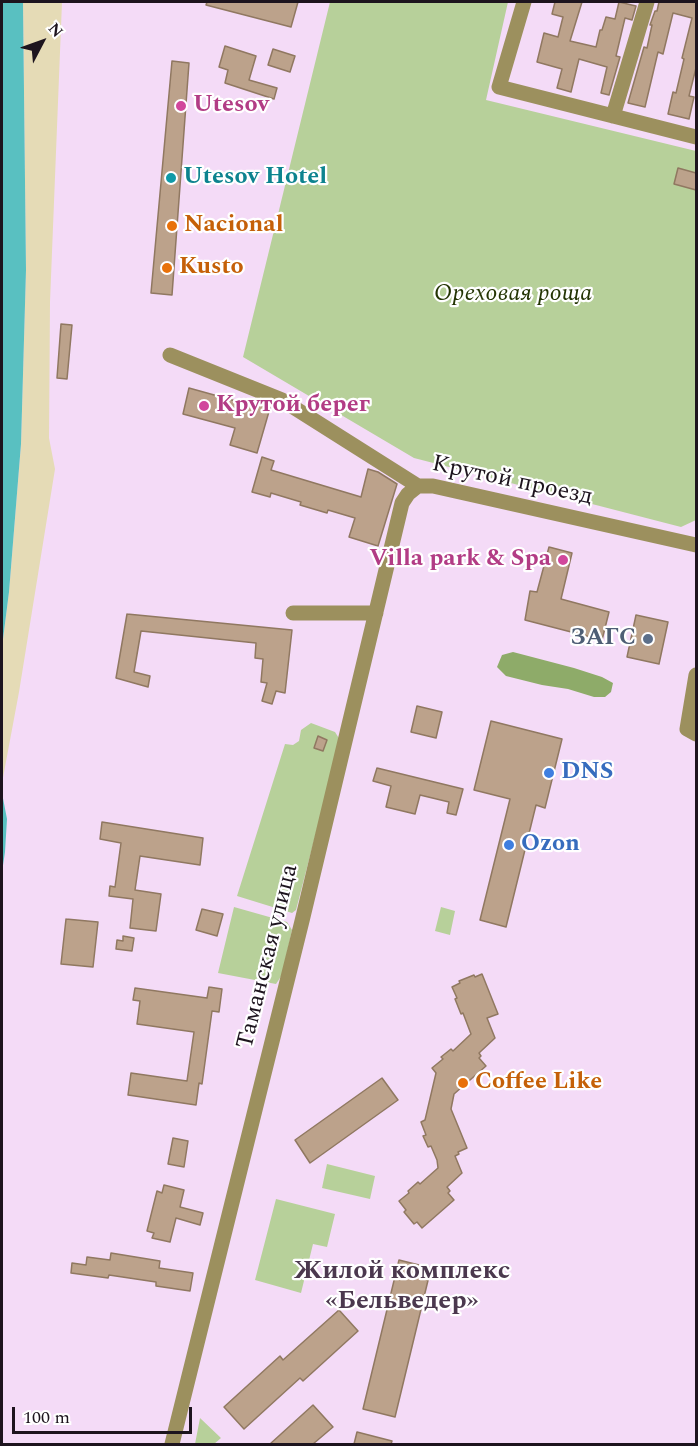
<!DOCTYPE html>
<meta charset="utf-8">
<style>
body{margin:0}
#map{position:relative;width:698px;height:1446px;overflow:hidden;background:#f4dbf7;font-family:Spectral,serif}
canvas{display:block}
.frame{position:absolute;inset:0;border:3px solid #1d141e;pointer-events:none}
.north{position:absolute;left:12px;top:12px;width:60px;height:60px;-webkit-text-stroke:4px #fff;paint-order:stroke;rotate:49deg;font-size:16px;font-weight:700;line-height:24px;text-align:center;color:#1d141e}
.north::after{content:'';display:block;margin:auto;width:21px;height:27px;background:#1d141e;clip-path:polygon(50% 0,100% 100%,50% 72%,0 100%)}
.scale{position:absolute;left:12px;top:1407px;width:180px;height:27px;box-sizing:border-box;border:3px solid #1d141e;border-top:0;padding-left:8px;font-size:18px;line-height:21px;white-space:nowrap;color:#1d141e;-webkit-text-stroke:4px #fff;paint-order:stroke}
</style>
<div id="map">
<canvas width="698" height="1446"></canvas>
<div class="frame"></div>
<div class="north">N</div>
<div class="scale">100 m</div>
</div>
<script>
const g = document.querySelector('canvas').getContext('2d');
g.lineJoin = 'round';
function paint(path, color) { g.fillStyle = color; g.fill(path, 'evenodd'); }
const toPath = rows => new Path2D(rows.map(r => 'M' + r).join(''));
function trace(path, color, width, dash) { g.strokeStyle = color; g.lineWidth = width; g.lineCap = dash ? 'butt' : 'round'; g.setLineDash(dash || []); g.stroke(path); }
function label(font, color, halo, rows, align = 'center') {
  g.font = font + ' Spectral,serif'; g.lineWidth = 4.5; g.setLineDash([]); g.textBaseline = 'middle'; g.strokeStyle = halo; g.fillStyle = color; for (const [text, x, y, turn = 0] of rows) {
    g.save(); g.translate(x, y); g.rotate((+turn || 0) * Math.PI / 180); g.textAlign = isNaN(turn) ? turn : align; if (halo) g.strokeText(text, 0, 0); g.fillText(text, 0, 0); g.restore();
  }
}
paint(toPath([
 [330,2,508,2,486,100,696,151,696,520,681,527,414,458,243,357],
 [311,723,335,732,340,740,296,910,292,913,237,896,285,744,293,745,299,741,301,730],
 [234,907,287,922,292,930,282,975,276,984,218,973],
 [441,907,455,911,450,935,435,931],
 [327,1164,375,1176,370,1199,322,1188],
 [276,1199,335,1214,327,1247,313,1244,301,1293,255,1280],
 [200,1418,221,1438,214,1444,195,1444]
]), '#b7d09a');
paint(toPath([
 [513,652,574,668,602,677,613,683,611,692,605,697,594,697,568,689,542,685,506,676,497,667,502,655]
]), '#8eab69');
paint(toPath([
 [23,2,62,2,50,302,49,438,55,469,19,692,2,783,2,647,9,592,21,444,26,270]
]), '#e5dbb6');
paint(toPath([
 [2,2,23,2,26,270,21,444,9,592,2,647],
 [2,793,7,819,5,852,2,872]
]), '#59c0c1');
const building = toPath([
 [207,2,298,2,291,27,206,5,207,2],
 [555,2,582,2,570,41,596,47,600,30,602,30,606,17,615,19,619,2,636,6,632,20,625,18,616,56,620,57,609,95,601,93,607,67,579,59,571,92,557,88,562,69,537,62,544,33,558,37,563,17,552,14,555,2],
 [659,2,696,2,696,68,689,96,694,97,689,119,668,114,673,92,676,93,684,59,682,58,692,18,673,13,663,54,658,52,645,107,628,103,644,47,647,48,652,25,650,25,655,11,657,11,659,2],
 [225,46,256,56,249,80,277,88,274,99,225,83,228,70,219,67,225,46],
 [273,49,295,56,290,72,268,65,273,49],
 [172,61,189,63,172,295,151,293,172,61],
 [678,168,696,173,696,190,674,184,678,168],
 [61,324,72,325,67,379,57,378,61,324],
 [189,388,243,403,243,400,270,408,257,453,230,445,235,428,183,414,189,388],
 [262,457,274,461,271,470,361,497,368,469,378,472,397,484,378,546,349,537,355,518,328,510,327,513,300,505,301,502,271,493,270,497,252,492,262,457],
 [549,547,572,553,561,599,609,612,602,640,525,620,530,591,537,592,549,547],
 [127,614,292,630,285,693,276,691,272,704,262,701,267,683,261,682,263,659,255,658,256,643,141,631,134,672,150,676,148,687,116,678,127,614],
 [636,615,668,622,659,664,627,657,636,615],
 [417,706,442,712,436,738,411,732,417,706],
 [491,721,562,739,545,808,536,805,506,927,480,920,510,799,474,790,491,721],
 [318,736,327,740,323,751,314,748,318,736],
 [377,768,463,789,456,815,447,813,449,802,420,795,415,814,386,807,391,786,373,781,377,768],
 [102,822,203,838,200,865,140,856,135,890,161,894,156,931,130,928,133,899,109,896,110,886,115,887,121,843,100,839,102,822],
 [202,909,223,914,217,936,196,930,202,909],
 [66,919,98,922,93,967,61,964,66,919],
 [123,936,134,938,132,951,116,949,117,940,123,941,123,936],
 [482,974,498,1014,487,1018,495,1038,479,1053,481,1056,479,1058,486,1066,454,1094,451,1109,467,1148,458,1152,459,1154,455,1156,462,1173,447,1187,450,1191,448,1193,454,1200,422,1228,417,1222,414,1224,404,1212,406,1210,399,1201,409,1193,408,1191,418,1182,420,1184,438,1168,437,1160,431,1146,428,1147,423,1136,426,1135,421,1122,425,1120,436,1073,432,1068,443,1059,441,1057,451,1049,453,1051,471,1034,463,1013,461,1014,455,999,457,998,452,987,460,983,459,981,474,975,475,977,482,974],
 [209,987,222,989,219,1012,212,1011,202,1084,199,1083,196,1105,128,1095,131,1073,187,1081,194,1032,137,1024,140,1001,133,1000,135,988,207,998,209,987],
 [382,1078,398,1100,310,1163,295,1140,382,1078],
 [173,1138,188,1141,184,1167,168,1164,173,1138],
 [164,1185,184,1190,180,1207,203,1213,200,1225,176,1218,170,1242,152,1238,154,1233,147,1231,157,1191,162,1193,164,1185],
 [111,1253,160,1261,159,1268,193,1273,190,1291,156,1286,156,1282,109,1275,108,1278,71,1273,72,1263,86,1265,87,1257,110,1260,111,1253],
 [399,1260,431,1268,395,1417,363,1409,399,1260],
 [339,1310,358,1331,303,1381,300,1378,244,1429,224,1407,280,1356,283,1360,339,1310],
 [313,1405,333,1427,313,1444,270,1444,313,1405],
 [357,1432,392,1441,391,1444,354,1444,357,1432]
]);
paint(building, '#bca28b');
trace(building, '#907861', 1.5);
trace(toPath([
 [524,2,499,87,696,137],
 [613,116,647,2],
 [170,355,282,400,418,486,433,486,696,545],
 [293,613,376,613],
 [696,675,687,729,696,734],
 [172,1444,302,921,402,503,408,494,418,486]
]), '#9c905e', 15);
for (const [x, y, r, color] of [
 [181,106,6,"#d1479c"],
 [171,178,6,"#0f9aa8"],
 [172,226,6,"#e8710a"],
 [167,268,6,"#e8710a"],
 [204,406,6,"#d1479c"],
 [563,560,6,"#d1479c"],
 [648,639,6,"#5c6f8a"],
 [549,773,6,"#3f7fe0"],
 [509,845,6,"#3f7fe0"],
 [463,1083,6,"#e8710a"]
]) { const dot = new Path2D(); dot.arc(x, y, r, 0, 2 * Math.PI); g.fillStyle = color; g.fill(dot); trace(dot, '#fff', 2); }
label('bold 24px', '#b23c85', '#fff', [
 ["Utesov",193,106],
 ["Крутой берег",216,406],
 ["Villa park & Spa",551,560,"right"]
], 'left');
label('bold 24px', '#0d838f', '#fff', [
 ["Utesov Hotel",183,178]
], 'left');
label('bold 24px', '#c56008', '#fff', [
 ["Nacional",184,226],
 ["Kusto",179,268],
 ["Coffee Like",475,1083]
], 'left');
label('italic 24px', '#233403', '#fff', [
 ["Ореховая роща",513,295]
]);
label('24px', '#1d141e', '#fff', [
 ["Крутой проезд",512,482,12],
 ["Таманская улица",269,957,-76]
]);
label('bold 24px', '#4e5e75', '#fff', [
 ["ЗАГС",636,639]
], 'right');
label('bold 24px', '#366cbe', '#fff', [
 ["DNS",561,773],
 ["Ozon",521,845]
], 'left');
label('bold 26px', '#4b384e', '#fff', [
 ["Жилой комплекс",402,1273],
 ["«Бельведер»",402,1303]
]);
</script>
